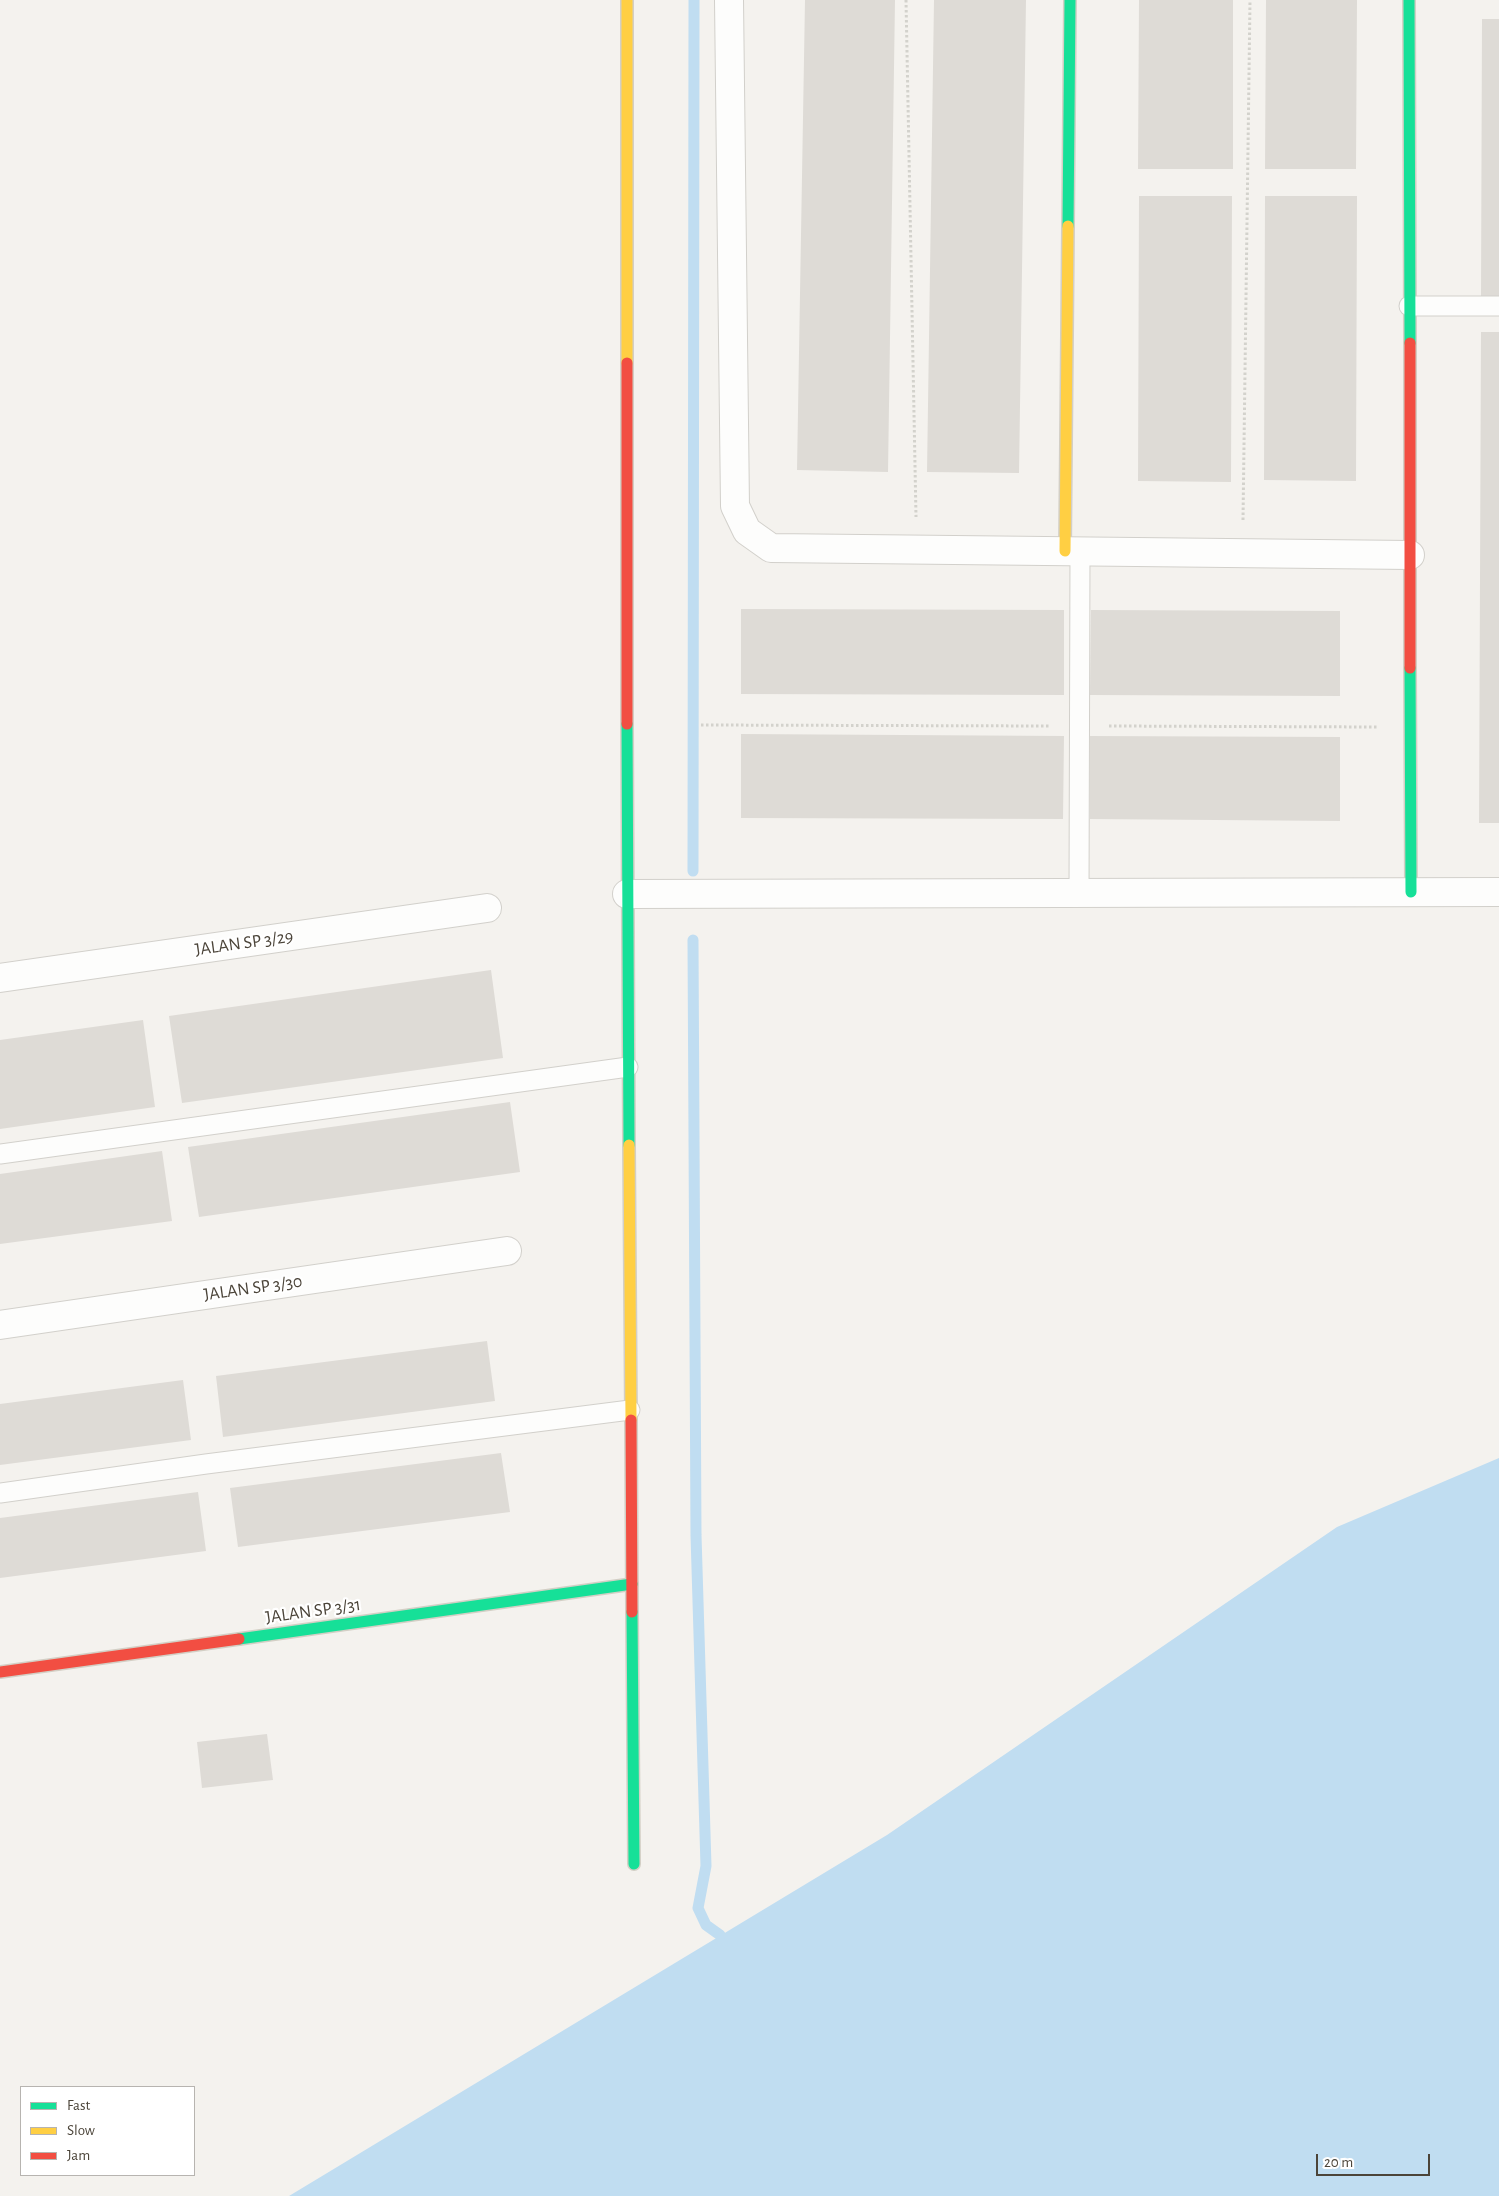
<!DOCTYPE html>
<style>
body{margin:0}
#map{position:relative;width:1499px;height:2196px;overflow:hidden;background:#f4f2ee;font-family:"Alegreya Sans",sans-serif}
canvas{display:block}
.legend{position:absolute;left:20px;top:2086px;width:175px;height:90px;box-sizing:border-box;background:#fff;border:1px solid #b7b4b0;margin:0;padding:6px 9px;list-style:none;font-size:15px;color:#4b4439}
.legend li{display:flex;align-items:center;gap:10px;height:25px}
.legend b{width:25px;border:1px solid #b7b4b0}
.scale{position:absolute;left:1316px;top:2154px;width:114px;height:22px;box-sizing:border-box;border:2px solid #4b4439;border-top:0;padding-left:6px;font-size:15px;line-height:18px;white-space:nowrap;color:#4b4439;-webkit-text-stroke:4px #fff;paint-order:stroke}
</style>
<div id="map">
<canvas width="1499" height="2196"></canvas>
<ul class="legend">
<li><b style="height:6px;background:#16e098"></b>Fast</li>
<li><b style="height:6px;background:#ffcf43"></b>Slow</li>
<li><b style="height:6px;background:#f24e42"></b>Jam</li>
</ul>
<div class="scale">20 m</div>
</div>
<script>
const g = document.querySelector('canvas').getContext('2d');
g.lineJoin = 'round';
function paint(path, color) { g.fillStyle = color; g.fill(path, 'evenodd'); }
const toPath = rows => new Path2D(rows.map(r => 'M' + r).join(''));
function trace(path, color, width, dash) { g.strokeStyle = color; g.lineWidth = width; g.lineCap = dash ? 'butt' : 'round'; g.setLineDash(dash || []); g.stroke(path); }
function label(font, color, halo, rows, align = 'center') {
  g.font = font + ' "Alegreya Sans",sans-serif'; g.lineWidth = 4.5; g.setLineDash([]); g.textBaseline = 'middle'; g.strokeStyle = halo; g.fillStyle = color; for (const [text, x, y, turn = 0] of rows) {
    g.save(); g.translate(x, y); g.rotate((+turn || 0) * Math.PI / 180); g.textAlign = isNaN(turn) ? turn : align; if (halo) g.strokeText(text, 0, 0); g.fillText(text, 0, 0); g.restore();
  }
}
paint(toPath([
 [1499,1458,1499,2196,289,2196,887,1835,1337,1527]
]), '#c0ddf1');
trace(toPath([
 [693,871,694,0],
 [693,940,696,1535,706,1866,698,1908,706,1925,720,1935]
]), '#c0ddf1', 11);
paint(toPath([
 [805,0,895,0,888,472,797,470],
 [934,0,1026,0,1019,473,927,472],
 [1139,0,1233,0,1233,169,1138,169],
 [1266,0,1357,0,1356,169,1265,169],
 [1482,19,1499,19,1499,296,1481,296],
 [1139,196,1232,196,1231,482,1138,481],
 [1265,196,1357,196,1356,481,1264,480],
 [1481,332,1499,332,1499,823,1479,823],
 [741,609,1064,610,1064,695,741,694],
 [1091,610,1340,611,1340,696,1090,695],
 [741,734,1064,736,1063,819,741,818],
 [1090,736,1340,737,1340,821,1090,819],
 [491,970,503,1058,182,1103,169,1016],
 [143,1020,155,1107,0,1129,0,1040],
 [510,1102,520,1172,199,1217,188,1147],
 [162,1151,172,1221,0,1244,0,1174],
 [487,1341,495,1401,223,1437,216,1376],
 [183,1380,191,1440,0,1465,0,1404],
 [501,1453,510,1512,238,1547,230,1488],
 [198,1492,206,1551,0,1578,0,1518],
 [267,1734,273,1780,202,1788,197,1742]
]), '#dedbd6');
const lane = toPath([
 [1409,306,1499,306],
 [1079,894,1080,551],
 [0,1154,628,1067],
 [0,1493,206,1464,630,1410]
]);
const street = toPath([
 [729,0,735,506,747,531,771,548,1410,555],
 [627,894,1499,892],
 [0,978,487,908],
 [0,1325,507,1251]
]);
const fast = toPath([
 [1409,0,1410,343],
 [1068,226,1070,0],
 [1410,668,1411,892],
 [627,724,629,1145],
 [632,1612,634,1864],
 [239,1639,632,1584]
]);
const slow = toPath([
 [627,0,627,363],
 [1065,551,1068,226],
 [629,1145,631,1420]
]);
const jam = toPath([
 [1410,343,1410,668],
 [627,363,627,724],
 [631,1420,632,1612],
 [0,1672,239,1639]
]);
trace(lane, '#d2d0cb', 21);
trace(street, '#d2d0cb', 30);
trace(fast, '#d3cfc5', 14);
trace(slow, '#d3cfc5', 14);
trace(jam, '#d3cfc5', 14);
trace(toPath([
 [906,0,916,517],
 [1243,520,1250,0],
 [701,725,1050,726],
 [1109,726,1378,727]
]), '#d3d2cc', 3, [2.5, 2.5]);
trace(lane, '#fdfdfc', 19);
trace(street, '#fdfdfc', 28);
trace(fast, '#16e098', 11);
trace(slow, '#ffcf43', 11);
trace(jam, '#f24e42', 11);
label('18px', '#4b4439', '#fff', [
 ["JALAN SP 3/29",244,943,-8],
 ["JALAN SP 3/30",253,1288,-8],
 ["JALAN SP 3/31",313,1611,-8]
]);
</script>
